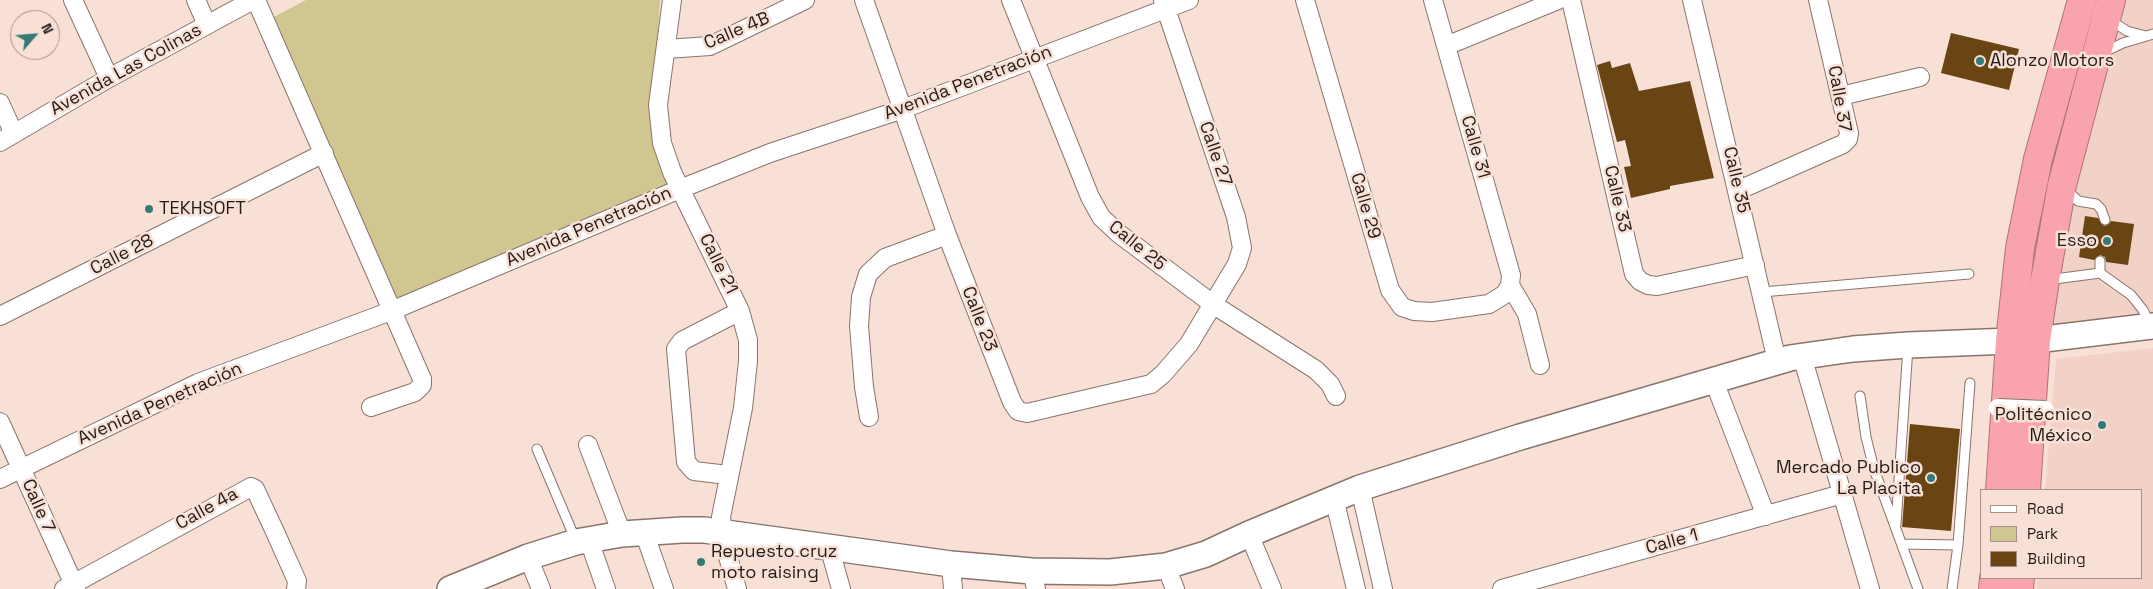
<!DOCTYPE html>
<meta charset="utf-8">
<style>
body{margin:0}
#map{position:relative;width:2153px;height:589px;overflow:hidden;background:#f9e0d7;font-family:"Space Grotesk",sans-serif}
canvas{display:block}
.legend{position:absolute;left:1980px;top:489px;width:162px;height:90px;box-sizing:border-box;background:#f9e0d7;border:1px solid #a4918b;margin:0;padding:6px 9px;list-style:none;font-size:15px;color:#241b18}
.legend li{display:flex;align-items:center;gap:10px;height:25px}
.legend b{width:25px;border:1px solid #a4918b}
.north{position:absolute;left:10px;top:10px;width:50px;height:50px;box-sizing:border-box;background:#f9e0d7;border:1px solid #a4918b;border-radius:50%;rotate:63deg;font-size:14px;font-weight:700;line-height:20px;text-align:center;color:#241b18}
.north::after{content:'';display:block;margin:auto;width:18px;height:22px;background:#337b75;clip-path:polygon(50% 0,100% 100%,50% 72%,0 100%)}
</style>
<div id="map">
<canvas width="2153" height="589"></canvas>
<ul class="legend">
<li><b style="height:6px;background:#fff"></b>Road</li>
<li><b style="height:14px;background:#d0c68f"></b>Park</li>
<li><b style="height:14px;background:#694513"></b>Building</li>
</ul>
<div class="north">N</div>
</div>
<script>
const g = document.querySelector('canvas').getContext('2d');
g.lineJoin = 'round';
function paint(path, color) { g.fillStyle = color; g.fill(path, 'evenodd'); }
const toPath = rows => new Path2D(rows.map(r => 'M' + r).join(''));
function trace(path, color, width, dash) { g.strokeStyle = color; g.lineWidth = width; g.lineCap = dash ? 'butt' : 'round'; g.setLineDash(dash || []); g.stroke(path); }
function label(font, color, halo, rows, align = 'center') {
  g.font = font + ' "Space Grotesk",sans-serif'; g.lineWidth = 5; g.setLineDash([]); g.textBaseline = 'middle'; g.strokeStyle = halo; g.fillStyle = color; for (const [text, x, y, turn = 0] of rows) {
    g.save(); g.translate(x, y); g.rotate((+turn || 0) * Math.PI / 180); g.textAlign = isNaN(turn) ? turn : align; if (halo) g.strokeText(text, 0, 0); g.fillText(text, 0, 0); g.restore();
  }
}
paint(toPath([
 [2125,0,2153,0,2153,323,2036,340],
 [2153,348,2153,589,2037,589,2037,578,2142,578,2142,490,2045,490,2056,359]
]), '#f2d2c6');
paint(toPath([
 [306,0,660,0,652,132,671,185,393,302,266,21]
]), '#d0c68f');
paint(toPath([
 [1951,33,2019,49,2009,90,1941,73],
 [1610,61,1612,68,1630,63,1639,91,1690,81,1714,178,1670,186,1670,189,1631,198,1624,167,1631,166,1625,140,1617,142,1597,65],
 [2085,216,2098,218,2104,226,2109,224,2111,221,2134,224,2128,265,2106,262,2105,257,2100,255,2094,260,2079,257],
 [1910,424,1960,429,1951,531,1902,527]
]), '#694513');
const lane = toPath([
 [2110,20,2127,31,2146,36],
 [2104,52,2123,43,2153,34],
 [2067,190,2078,201,2096,204,2101,209,2105,220],
 [2100,273,2100,261],
 [2047,280,2100,273,2131,295,2143,310,2150,325],
 [1762,292,1969,274],
 [1860,396,1866,437,1874,469,1918,589],
 [537,449,576,541],
 [1896,524,1908,347],
 [1902,544,1958,545],
 [1952,589,1958,545,1970,383]
]);
const street = toPath([
 [73,0,109,78],
 [196,0,207,25],
 [256,0,422,379,422,385,415,392,371,407],
 [672,0,658,105,662,143,672,172,740,311,748,340,748,361,743,408,721,517,724,542,737,589],
 [864,0,947,235,1012,402,1018,411,1027,413,1151,384,1163,374,1189,344,1237,264,1242,248,1236,217,1163,0],
 [1011,0,1090,197,1101,217,1118,233,1214,305,1316,370,1330,384,1336,396],
 [1305,0,1390,290,1402,307,1414,311,1432,312,1489,304,1505,294,1510,285,1511,275,1433,0],
 [1571,0,1634,274,1640,281,1648,285,1657,286,1755,265],
 [1692,0,1777,361],
 [1446,46,1558,0],
 [666,49,710,46,805,0],
 [1841,96,1920,77],
 [0,103,14,134],
 [0,142,109,78,253,0],
 [1739,190,1843,144,1848,139,1849,133,1818,0],
 [1510,285,1527,314,1540,365],
 [0,316,324,153],
 [1802,356,1870,589],
 [1714,381,1766,516],
 [869,417,864,387,859,326,861,297,868,274,885,258,947,235],
 [0,422,76,589],
 [588,445,622,534],
 [728,475,694,471,686,462,676,349,682,341,740,311],
 [0,479,198,383,391,311,680,189,770,153,903,109,1189,0],
 [1360,488,1383,589],
 [1334,498,1356,589],
 [644,532,664,589],
 [1249,534,1272,589],
 [589,540,606,589],
 [829,546,841,589],
 [528,557,541,589],
 [951,564,953,589],
 [1166,566,1175,589],
 [1032,571,1036,589],
 [64,589,251,487,255,489,276,534,297,581,296,589],
 [1502,589,1842,494]
]);
const secondary = toPath([
 [450,589,528,557,576,542,622,534,682,530,704,530,951,564,1032,571,1110,572,1166,566,1206,554,1249,534,1360,488,1520,437,1790,358,1853,349,1908,345,2036,340,2153,326]
]);
const highway = toPath([
 [2000,490,2010,341,2020,248,2038,159,2082,0],
 [2026,490,2036,340,2045,280,2062,185,2111,0],
 [1993,589,1994,578],
 [2019,589,2020,578]
]);
trace(lane, '#89746c', 11);
trace(street, '#89746c', 20);
trace(secondary, '#89746c', 28);
trace(highway, '#ae737a', 30);
trace(lane, '#fff', 9);
trace(street, '#fff', 18);
trace(secondary, '#fff', 25);
trace(highway, '#f8a3ae', 28);
const streetBridge = toPath([
 [1998,408,2045,410]
]);
trace(streetBridge, '#89746c', 20, []);
trace(streetBridge, '#fff', 18);
for (const [x, y, r, color] of [
 [1980,61,5,"#337b75"],
 [149,209,5,"#337b75"],
 [2107,241,5,"#337b75"],
 [2102,425,5,"#337b75"],
 [1931,478,5,"#337b75"],
 [701,562,5,"#337b75"]
]) { const dot = new Path2D(); dot.arc(x, y, r, 0, 2 * Math.PI); g.fillStyle = color; g.fill(dot); trace(dot, '#f9e0d7', 2); }
label('18px', '#241b18', '#f9e0d7', [
 ["Calle 4B",737,31,-23],
 ["Avenida Las Colinas",126,70,-29],
 ["Avenida Penetración",968,83,-21],
 ["Calle 37",1839,99,80],
 ["Calle 31",1475,147,74],
 ["Calle 27",1215,154,71],
 ["Calle 35",1736,180,77],
 ["Calle 33",1617,199,77],
 ["Calle 29",1365,206,74],
 ["Avenida Penetración",589,227,-23],
 ["Calle 25",1137,246,39],
 ["Calle 28",122,255,-27],
 ["Calle 21",718,264,64],
 ["Calle 23",979,319,69],
 ["Avenida Penetración",160,404,-24],
 ["Calle 7",38,506,66],
 ["Calle 4a",207,509,-29],
 ["Calle 1",1672,542,-15]
]);
label('18px', '#241b18', '#f9e0d7', [
 ["Alonzo Motors",1990,61],
 ["TEKHSOFT",159,209],
 ["Esso",2097,241,"right"],
 ["Politécnico",2092,415,"right"],
 ["México",2092,436,"right"],
 ["Mercado Publico",1921,468,"right"],
 ["La Placita",1921,489,"right"],
 ["Repuesto cruz",711,552],
 ["moto raising",711,573]
], 'left');
</script>
